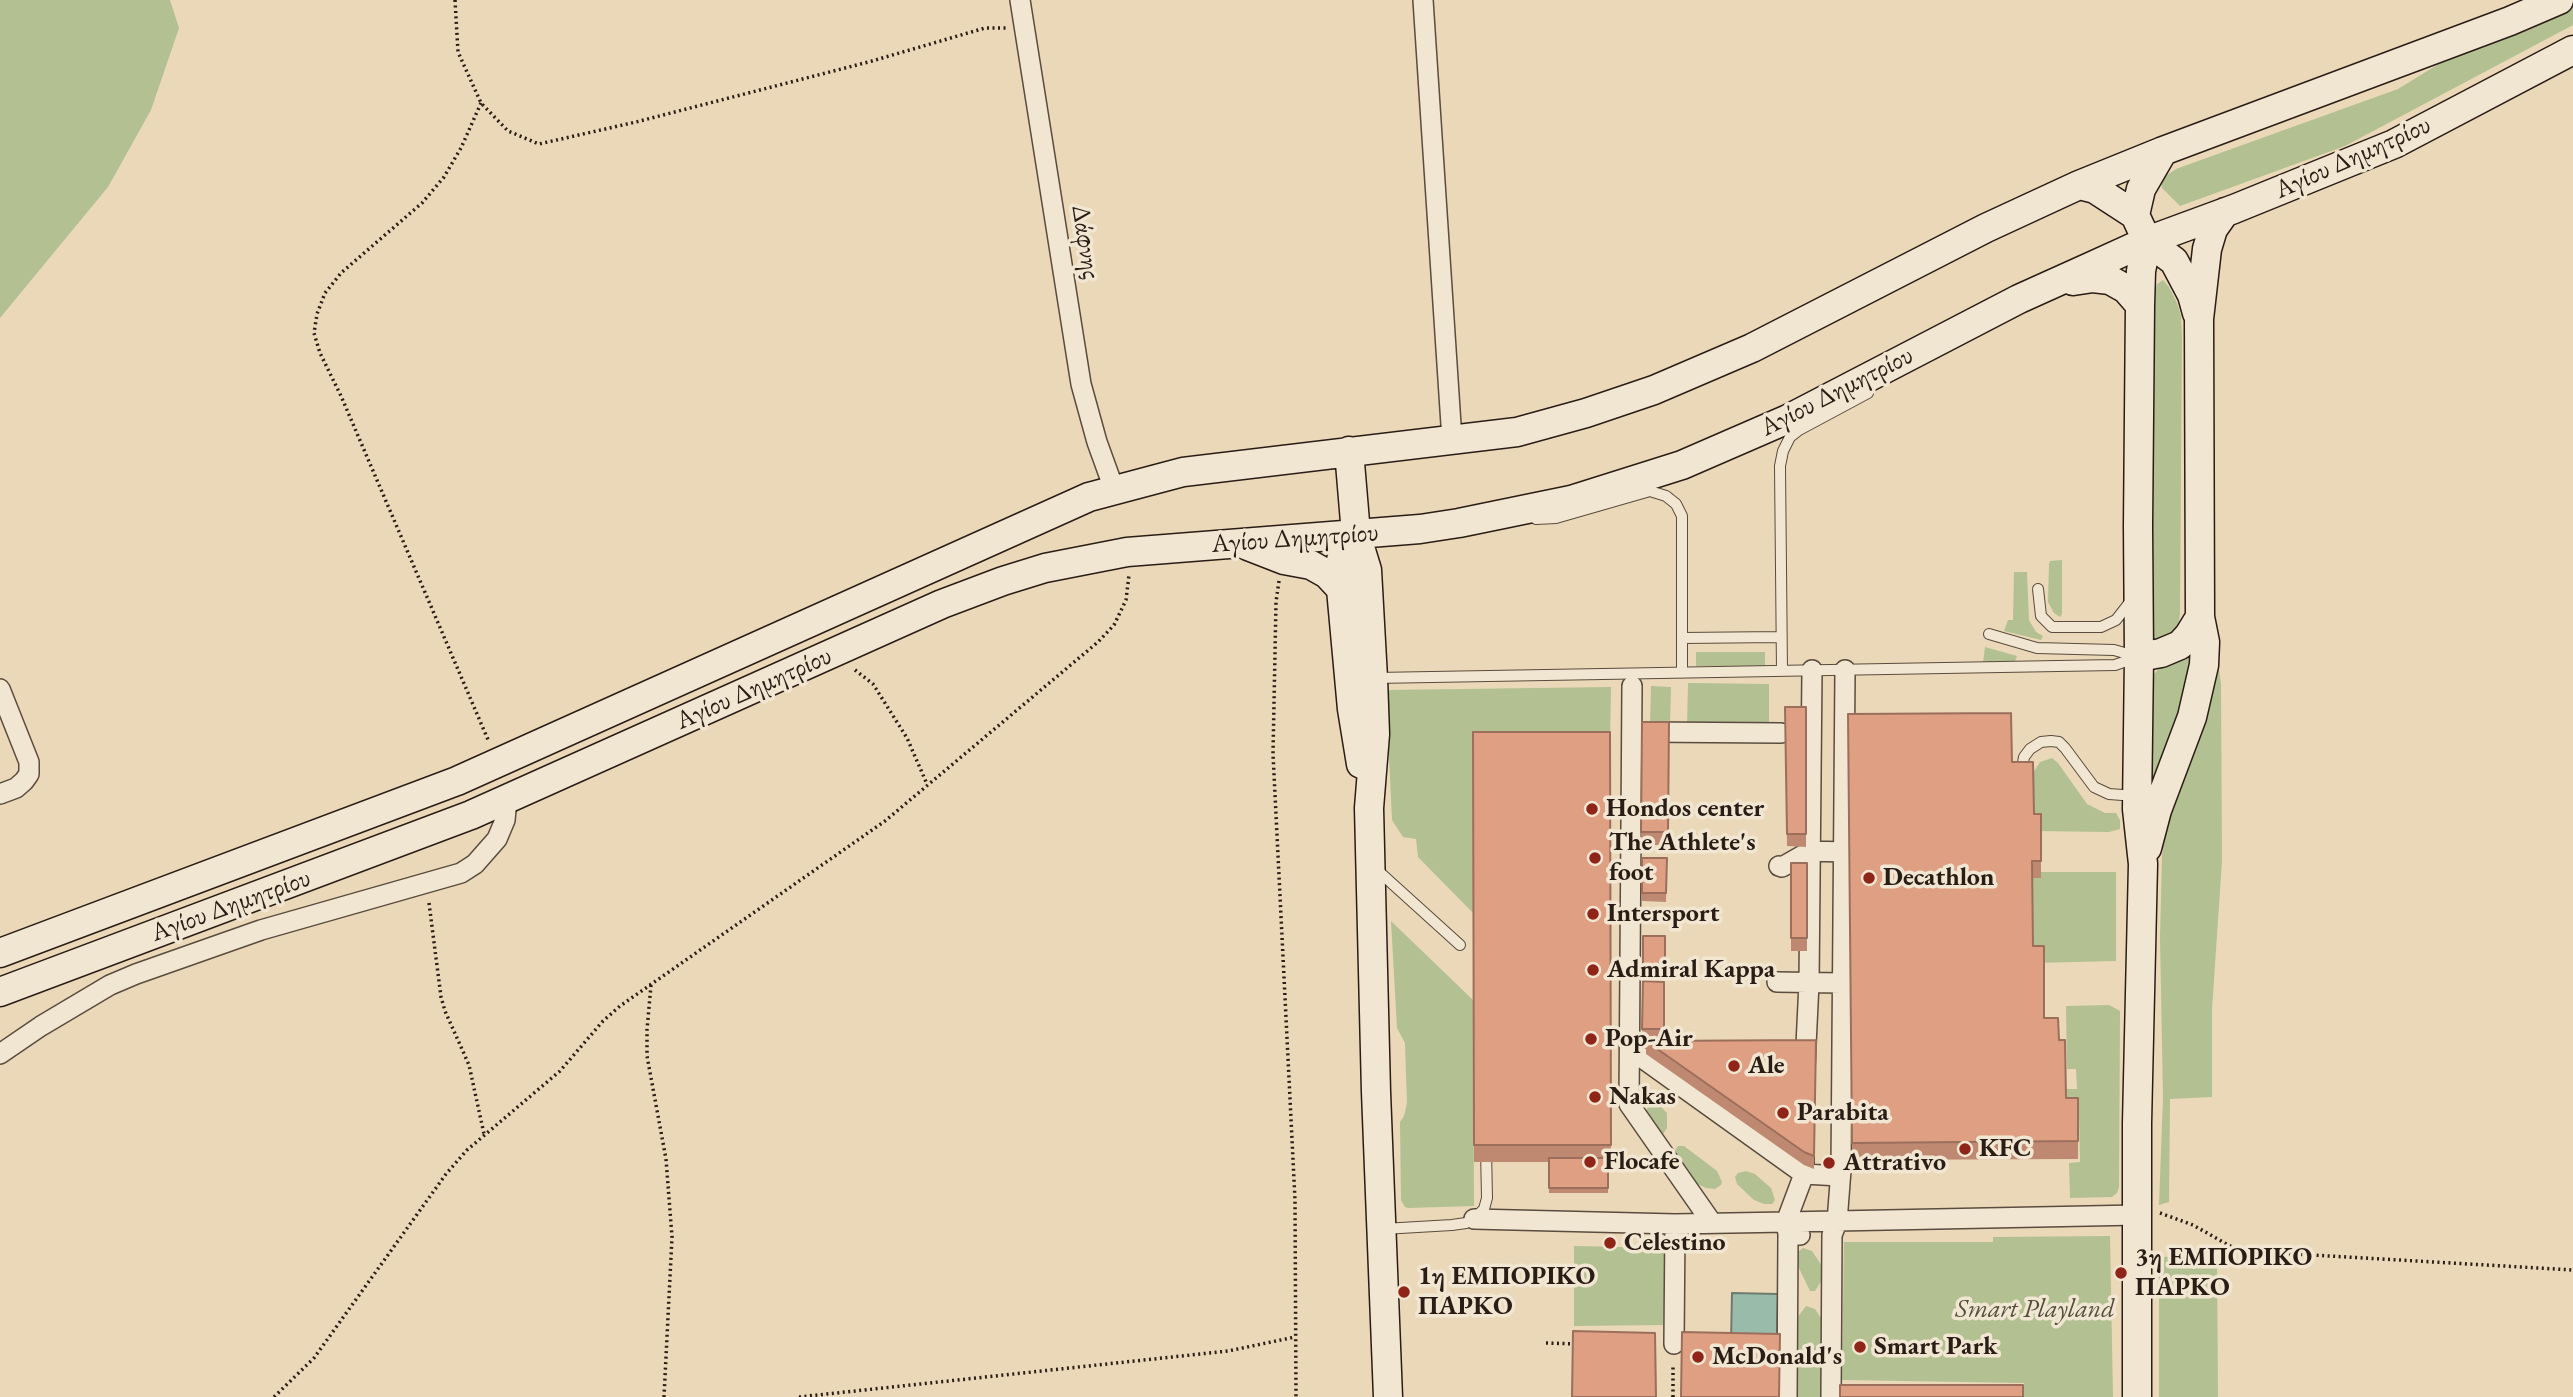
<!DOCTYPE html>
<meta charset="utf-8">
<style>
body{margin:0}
canvas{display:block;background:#ead8b8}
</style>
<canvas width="2573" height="1397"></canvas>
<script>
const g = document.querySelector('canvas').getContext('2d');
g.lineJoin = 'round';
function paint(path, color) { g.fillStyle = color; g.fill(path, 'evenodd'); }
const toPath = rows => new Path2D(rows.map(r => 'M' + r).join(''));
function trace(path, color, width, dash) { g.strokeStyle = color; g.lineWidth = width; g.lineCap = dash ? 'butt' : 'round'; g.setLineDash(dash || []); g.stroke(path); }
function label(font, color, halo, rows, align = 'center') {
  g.font = font + ' "EB Garamond",serif'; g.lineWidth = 7; g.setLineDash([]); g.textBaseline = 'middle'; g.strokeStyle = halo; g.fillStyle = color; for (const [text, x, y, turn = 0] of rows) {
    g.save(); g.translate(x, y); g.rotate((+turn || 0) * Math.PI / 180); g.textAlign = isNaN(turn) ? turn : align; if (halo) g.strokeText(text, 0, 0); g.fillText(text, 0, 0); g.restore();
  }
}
paint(toPath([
 [0,0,170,0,179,28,151,110,108,187,0,318],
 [2573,3,2573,25,2345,146,2180,206,2162,188,2161,183,2167,175,2176,169,2398,89,2455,54],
 [2163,280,2169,287,2177,303,2181,316,2182,337,2180,613,2178,629,2163,640,2151,640,2152,301,2157,284],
 [2062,560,2062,614,2060,617,2054,613,2048,602,2049,564,2050,561],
 [2014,572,2027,572,2029,620,2036,632,2043,636,2041,640,2004,631,2008,620,2013,620],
 [2215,643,2221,683,2222,861,2212,1009,2212,1097,2170,1099,2169,1202,2159,1205,2163,1098,2160,937,2162,856,2165,830],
 [1985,647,2017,656,2016,659,2014,663,1983,663],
 [2196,650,2183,716,2151,789,2152,676,2159,669,2187,659],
 [1696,652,1765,652,1765,666,1696,666],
 [1688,683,1769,684,1769,728,1687,727],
 [1651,686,1671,687,1670,726,1650,726],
 [1611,687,1610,741,1540,739,1473,913,1418,857,1416,839,1403,837,1392,820,1386,690],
 [2052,758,2058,763,2087,804,2105,813,2116,813,2120,820,2120,829,2109,832,2034,831,2033,773,2040,762],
 [2041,872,2116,872,2116,961,2033,963,2032,878,2041,878],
 [1391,921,1473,1000,1474,1206,1408,1208,1405,1207,1401,1200,1400,1122,1404,1116,1407,1103,1405,1043,1397,1028],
 [2109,1005,2120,1011,2119,1187,2117,1193,2112,1197,2070,1198,2069,1163,2080,1162,2079,1115,2067,1114,2066,1089,2077,1089,2076,1069,2067,1069,2066,1006],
 [1650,1104,1659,1105,1667,1113,1667,1128,1663,1134,1660,1135,1646,1111],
 [1678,1146,1684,1146,1717,1171,1722,1182,1721,1185,1715,1189,1706,1188,1691,1181,1674,1152],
 [1746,1171,1755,1174,1771,1188,1775,1200,1772,1204,1764,1204,1754,1200,1737,1184,1735,1177,1738,1173],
 [2110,1236,2113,1397,2024,1397,2024,1383,1842,1380,1844,1242,1993,1242,1993,1237],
 [1574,1246,1668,1248,1663,1325,1574,1326],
 [1803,1248,1812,1251,1822,1266,1822,1280,1815,1291,1810,1291,1797,1264,1797,1253],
 [2217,1256,2218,1397,2159,1397,2159,1257],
 [1806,1306,1815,1309,1826,1326,1828,1397,1791,1397,1797,1318]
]), '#b2c092');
const water = toPath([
 [1732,1293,1778,1294,1777,1343,1731,1342,1732,1293]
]);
paint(water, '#9ba');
trace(water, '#6d7c6f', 2);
const lane = toPath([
 [1536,519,1556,518,1650,491,1666,496,1676,504,1682,516,1682,673],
 [2038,589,2041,616,2052,627,2101,627,2116,620,2130,602],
 [1989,634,2037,648,2114,650,2135,656],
 [1682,638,1780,637],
 [1782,671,1780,466,1783,451,1790,437,1799,430,1868,393],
 [1375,678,2115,665,2135,658],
 [2021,775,2024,757,2030,749,2041,742,2051,741,2059,742,2065,748,2094,787,2109,794,2136,796],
 [1376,869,1460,945],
 [1383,1229,1452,1225,1466,1223,1476,1217,1484,1209,1487,1198,1486,1149]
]);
const street = toPath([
 [1020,0,1081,384,1097,442,1114,489],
 [1423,0,1452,440],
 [1632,686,1629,1104,1712,1223],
 [0,689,29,762,29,774,24,781,16,788,0,794],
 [1643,732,1781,733],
 [1779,866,1782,867,1810,851,1844,852],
 [1777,982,1841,983],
 [1631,1050,1804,1174,1840,1176],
 [0,1054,41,1026,110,985,136,974,261,930,461,873,475,864,497,839,505,820,507,799],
 [1805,1066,1809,983,1812,670],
 [1804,1141,1804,1174,1786,1222,2138,1215],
 [1474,1219,1675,1224],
 [1674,1344,1675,1224,1786,1222,1788,1234],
 [1787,1397,1788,1235,1800,1235],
 [1831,1397,1832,1235,1837,1222,1841,1170,1845,670]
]);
const secondary = toPath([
 [2079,185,2095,189,2135,215,2147,241,2174,261,2192,295,2197,313],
 [2135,215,2141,189,2163,151],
 [2073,281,2093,278,2110,280,2126,289,2140,305],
 [1349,451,1356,534,1367,570,1373,678,1375,734,1369,808,1376,1092,1388,1397],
 [1356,534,1341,560,1341,589,1352,709,1361,764],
 [1248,546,1284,560,1311,565,1327,574,1341,589],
 [2139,657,2161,653,2180,645,2189,635,2200,617],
 [2147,848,2157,810,2192,717,2204,665,2205,642,2200,617,2199,319,2207,249,2213,229,2225,212],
 [0,953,457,781,1089,497,1183,472,1517,432,1586,413,1654,390,1752,348,1986,228,2079,185,2163,151,2510,21,2559,0],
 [0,992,471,815,942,604,1003,581,1045,568,1127,552,1420,529,1459,523,1571,500,1682,465,1788,419,2019,299,2090,267,2147,241,2234,209,2394,144,2573,50],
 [2137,1397,2137,1123,2143,864,2137,809,2139,657,2138,526,2140,305,2141,271,2147,241]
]);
trace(lane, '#5a4c3e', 12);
trace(street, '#5a4c3e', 22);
trace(secondary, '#2a1d16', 31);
trace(toPath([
 [455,0,458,52,481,103,508,131,539,144,636,122,872,61,985,28,1006,28],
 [481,103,461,148,444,177,422,203,341,273,325,293,317,314,314,333,320,353,341,396,489,742],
 [1279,581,1276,602,1273,754,1295,1200,1296,1397],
 [855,670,873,684,907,738,927,784],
 [429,903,441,997,445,1011,469,1065,484,1134],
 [651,985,647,1030,647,1056,666,1159,672,1237,664,1397],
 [2160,1213,2193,1225,2230,1246,2260,1252,2573,1270],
 [1546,1343,1577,1344],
 [274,1397,314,1358,446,1174,467,1150,560,1071,603,1021,620,1006,885,821,1098,642,1114,625,1126,600,1129,575],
 [799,1397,1228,1351,1295,1337],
 [1673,1397,1673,1364]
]), '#2a1d16', 3.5, [2, 3.5]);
trace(lane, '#f1e6d1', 10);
trace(street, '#f1e6d1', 19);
trace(secondary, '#f1e6d1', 28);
paint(toPath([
 [1785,707,1806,707,1806,847,1787,846],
 [1848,714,2012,762,2034,814,2041,814,2041,878,2032,878,2033,946,2044,1018,2059,1040,2066,1098,2078,1098,2078,1159,1852,1160],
 [1642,722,1669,722,1668,845,1641,845],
 [1473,732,1610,732,1611,1162,1608,1162,1608,1193,1549,1193,1549,1162,1474,1162],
 [1642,858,1667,858,1666,902,1642,901],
 [1791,863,1807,863,1807,951,1791,951],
 [1643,936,1665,936,1665,976,1643,976],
 [1643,981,1664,982,1664,1038,1642,1037],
 [1816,1040,1814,1169,1804,1165,1646,1054,1646,1041]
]), '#bf8971');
const building = toPath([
 [1785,707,1806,707,1806,834,1787,834,1785,707],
 [2011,713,2012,762,2033,762,2034,814,2041,814,2041,861,2032,861,2033,946,2044,946,2044,1018,2058,1018,2059,1040,2065,1040,2066,1098,2078,1098,2078,1141,1852,1143,1848,714,2011,713],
 [1642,722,1669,722,1668,832,1641,832,1642,722],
 [1473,732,1610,732,1611,1145,1474,1145,1473,732],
 [1642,858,1667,858,1666,893,1642,893,1642,858],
 [1791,863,1807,863,1807,938,1791,938,1791,863],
 [1643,936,1665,936,1665,967,1643,967,1643,936],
 [1643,981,1664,982,1664,1029,1642,1029,1643,981],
 [1816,1040,1814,1156,1804,1152,1646,1041,1816,1040],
 [1549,1158,1608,1158,1608,1188,1549,1188,1549,1158],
 [1573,1331,1655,1333,1656,1397,1572,1397,1573,1331],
 [1682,1332,1780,1334,1779,1397,1681,1397,1682,1332],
 [1840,1385,2023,1385,2023,1397,1840,1397,1840,1385]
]);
paint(building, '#de9f83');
trace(building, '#9b6f5c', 2);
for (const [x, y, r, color] of [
 [1592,809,7,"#8f2418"],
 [1595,858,7,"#8f2418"],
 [1869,878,7,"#8f2418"],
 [1593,914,7,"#8f2418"],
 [1593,970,7,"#8f2418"],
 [1591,1039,7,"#8f2418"],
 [1734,1066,7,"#8f2418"],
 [1595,1097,7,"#8f2418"],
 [1783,1113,7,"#8f2418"],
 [1965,1149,7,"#8f2418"],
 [1590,1162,7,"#8f2418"],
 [1829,1163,7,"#8f2418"],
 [1610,1243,7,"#8f2418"],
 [2121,1273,7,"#8f2418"],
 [1404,1292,7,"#8f2418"],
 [1860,1347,7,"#8f2418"],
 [1698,1357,7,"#8f2418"]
]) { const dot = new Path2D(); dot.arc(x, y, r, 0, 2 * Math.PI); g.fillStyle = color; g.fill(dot); trace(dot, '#f1e6d1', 2.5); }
label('26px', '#2a1d16', '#f1e6d1', [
 ["Αγίου Δημητρίου",2353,158,-24],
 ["Δάφνης",1085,242,81],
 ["Αγίου Δημητρίου",1837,392,-27],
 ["Αγίου Δημητρίου",1295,539,-4],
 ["Αγίου Δημητρίου",754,689,-24],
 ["Αγίου Δημητρίου",231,906,-20]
]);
label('bold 26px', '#2a1d16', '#f1e6d1', [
 ["Hondos center",1606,809],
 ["The Athlete's",1609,843],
 ["foot",1609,873],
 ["Decathlon",1883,878],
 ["Intersport",1607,914],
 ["Admiral Kappa",1607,970],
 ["Pop-Air",1605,1039],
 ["Ale",1748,1066],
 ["Nakas",1609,1097],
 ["Parabita",1797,1113],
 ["KFC",1979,1149],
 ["Flocafe",1604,1162],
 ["Attrativo",1843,1163],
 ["Celestino",1624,1243],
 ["3η ΕΜΠΟΡΙΚΟ",2135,1258],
 ["ΠΑΡΚΟ",2135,1288],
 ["1η ΕΜΠΟΡΙΚΟ",1418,1277],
 ["ΠΑΡΚΟ",1418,1307],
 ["Smart Park",1874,1347],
 ["McDonald's",1712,1357]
], 'left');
label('italic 26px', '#534e3b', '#f1e6d1', [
 ["Smart Playland",2035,1310]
]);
</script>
